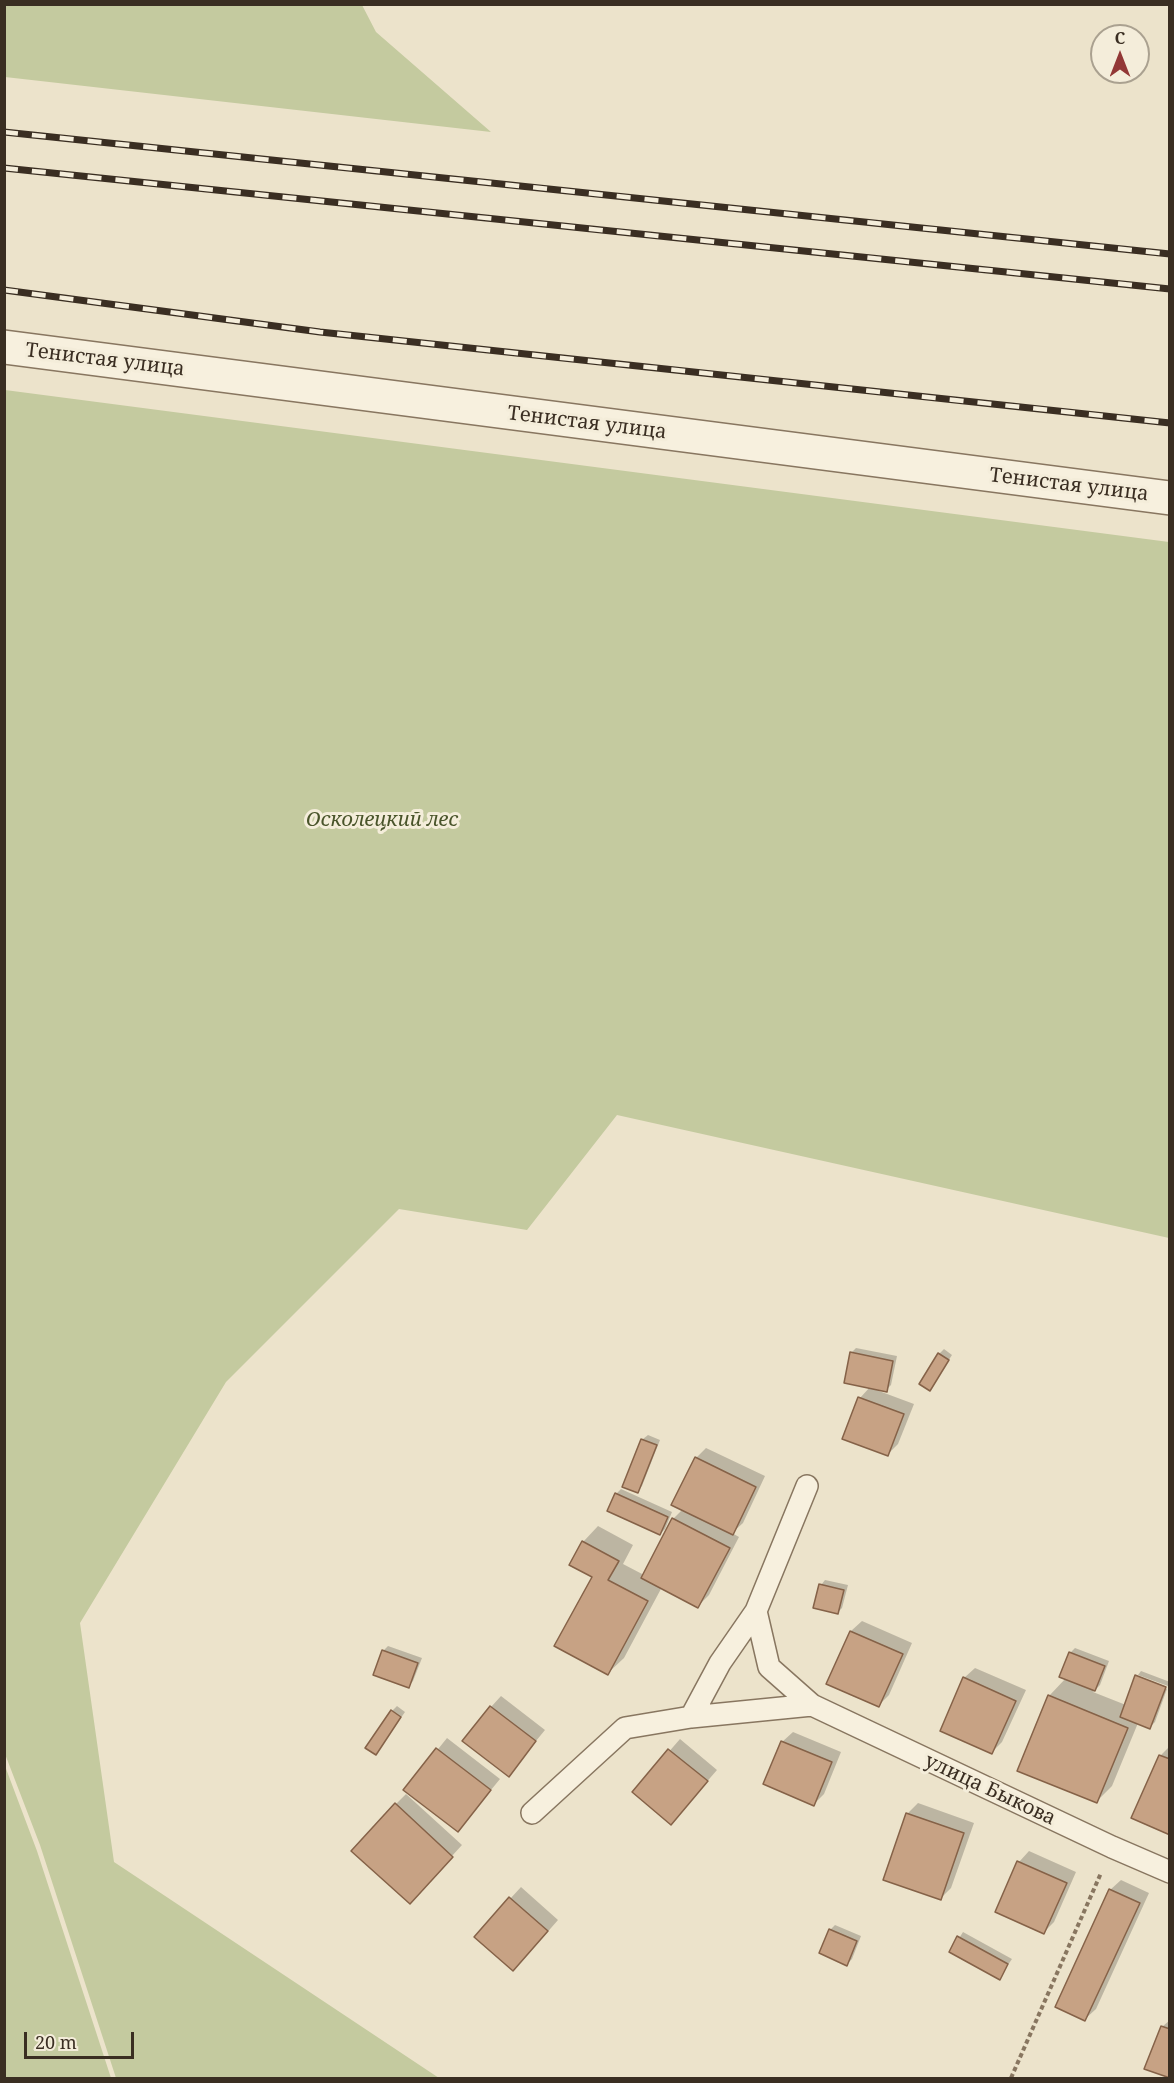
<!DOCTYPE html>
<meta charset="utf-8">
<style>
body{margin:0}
#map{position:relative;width:1174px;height:2083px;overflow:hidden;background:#ece3cb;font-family:"Noto Serif",serif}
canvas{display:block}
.frame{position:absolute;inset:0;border:6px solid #3a2e22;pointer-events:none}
.north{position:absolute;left:1090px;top:24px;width:60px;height:60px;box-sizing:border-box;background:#f4edda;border:2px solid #aaa190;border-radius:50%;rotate:0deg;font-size:16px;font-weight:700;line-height:24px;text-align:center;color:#3a2e22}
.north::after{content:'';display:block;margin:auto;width:21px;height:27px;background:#923735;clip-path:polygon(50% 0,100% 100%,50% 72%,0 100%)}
.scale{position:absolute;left:24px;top:2032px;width:110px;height:27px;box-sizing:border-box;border:3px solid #3a2e22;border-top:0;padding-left:8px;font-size:18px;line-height:21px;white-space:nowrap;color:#3a2e22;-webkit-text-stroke:4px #f4edda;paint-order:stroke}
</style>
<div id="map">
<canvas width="1174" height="2083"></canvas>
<div class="frame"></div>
<div class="north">С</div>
<div class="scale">20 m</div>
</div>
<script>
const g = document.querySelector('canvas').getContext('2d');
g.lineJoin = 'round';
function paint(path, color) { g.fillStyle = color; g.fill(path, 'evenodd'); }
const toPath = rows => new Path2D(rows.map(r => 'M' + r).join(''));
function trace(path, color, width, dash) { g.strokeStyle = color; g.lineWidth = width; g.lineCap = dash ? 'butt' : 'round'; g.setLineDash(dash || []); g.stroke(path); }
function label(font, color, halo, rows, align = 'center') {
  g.font = font + ' "Noto Serif",serif'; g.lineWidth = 6; g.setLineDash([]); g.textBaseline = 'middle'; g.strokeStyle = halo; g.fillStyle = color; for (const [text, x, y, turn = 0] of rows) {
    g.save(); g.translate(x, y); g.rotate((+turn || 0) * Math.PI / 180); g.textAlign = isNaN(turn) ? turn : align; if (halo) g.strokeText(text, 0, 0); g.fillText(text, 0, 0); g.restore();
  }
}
paint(toPath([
 [5,4,362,5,376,32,491,132,5,77],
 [5,390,1169,542,1169,1238,617,1115,527,1230,399,1209,226,1382,80,1623,114,1862,439,2078,116,2078,40,1845,5,1754],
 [5,1766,37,1851,111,2078,5,2078]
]), '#c4ca9f');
paint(toPath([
 [856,1348,897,1356,891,1385,886,1390,879,1389,879,1391,914,1404,898,1444,888,1454,860,1398,870,1387,851,1353],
 [944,1349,952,1355,930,1389,939,1354],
 [648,1435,660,1440,642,1486,637,1491,624,1486,643,1439],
 [706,1448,765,1476,743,1523,732,1533,739,1537,709,1595,698,1606,662,1587,624,1658,608,1673,594,1577,583,1542,598,1526,633,1545,623,1564,644,1575,673,1519,683,1509,696,1458],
 [621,1489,672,1512,665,1529,660,1534,616,1494],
 [825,1580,848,1585,842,1608,837,1613,821,1585],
 [862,1621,912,1643,889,1695,879,1705,828,1683,851,1631],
 [388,1646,422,1658,413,1681,409,1686,383,1651],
 [1075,1648,1109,1661,1100,1685,1093,1692,1126,1705,1137,1678,1167,1689,1155,1722,1150,1727,1138,1723,1112,1786,1097,1801,1049,1696,1066,1678,1070,1653],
 [975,1668,1026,1690,1002,1742,992,1752,964,1678],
 [1141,1671,1170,1682,1168,1686,1138,1675],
 [501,1696,545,1730,508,1775,491,1707],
 [397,1706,405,1712,380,1748,392,1711],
 [793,1732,841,1752,824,1794,814,1804,782,1742],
 [447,1738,500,1779,458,1830,405,1790],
 [680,1739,717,1770,671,1823,634,1792],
 [1170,1746,1170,1833,1160,1756],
 [406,1794,462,1845,420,1891,396,1804],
 [918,1803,974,1823,951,1888,941,1898,907,1814],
 [1029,1851,1076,1872,1054,1922,1044,1932,997,1912,1019,1862],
 [1121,1880,1149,1893,1096,2009,1085,2019,1110,1890],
 [521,1887,558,1920,524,1959,476,1936],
 [835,1925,861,1936,852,1959,847,1964,830,1930],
 [963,1932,1012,1959,999,1978,951,1951],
 [1170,2020,1170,2078,1146,2068,1163,2026]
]), '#0003');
const building = toPath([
 [850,1352,893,1361,887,1392,844,1383,850,1352],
 [938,1353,949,1360,930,1391,919,1384,938,1353],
 [858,1397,904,1414,888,1456,842,1439,858,1397],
 [641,1439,657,1445,638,1493,622,1487,641,1439],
 [695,1457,756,1487,733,1535,671,1505,695,1457],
 [615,1493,668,1517,660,1535,607,1511,615,1493],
 [672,1518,730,1548,698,1608,641,1578,672,1518],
 [582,1541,619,1561,608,1580,648,1601,608,1675,554,1646,592,1577,569,1565,582,1541],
 [819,1584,844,1590,838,1614,813,1608,819,1584],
 [850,1631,903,1654,879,1707,826,1684,850,1631],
 [382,1650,418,1663,409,1688,373,1675,382,1650],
 [1069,1652,1105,1666,1095,1691,1059,1677,1069,1652],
 [1135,1675,1166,1687,1150,1729,1120,1717,1135,1675],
 [963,1677,1016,1701,992,1754,940,1731,963,1677],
 [1048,1695,1128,1728,1097,1803,1017,1771,1048,1695],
 [490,1706,536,1741,509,1777,462,1741,490,1706],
 [391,1710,401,1717,376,1755,365,1748,391,1710],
 [781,1741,832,1762,814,1806,763,1784,781,1741],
 [436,1748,491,1790,458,1832,403,1790,436,1748],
 [668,1749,708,1781,671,1825,632,1792,668,1749],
 [1159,1755,1170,1759,1170,1835,1131,1818,1159,1755],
 [395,1803,453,1857,410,1904,351,1851,395,1803],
 [906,1813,964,1833,941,1900,883,1880,906,1813],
 [1017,1861,1067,1883,1044,1934,995,1912,1017,1861],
 [1109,1889,1140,1903,1085,2021,1055,2007,1109,1889],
 [509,1897,548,1931,513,1971,474,1937,509,1897],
 [829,1929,857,1941,847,1966,819,1953,829,1929],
 [957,1936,1008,1964,1000,1980,949,1952,957,1936],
 [1161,2026,1170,2029,1170,2078,1144,2069,1161,2026]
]);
paint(building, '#c7a284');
trace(building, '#856248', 1.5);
const service = toPath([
 [812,1705,1112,1847,1170,1872],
 [691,1717,720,1663,756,1611],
 [532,1813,625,1728,691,1717,812,1705,769,1667,756,1611,807,1486]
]);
const minor = toPath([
 [4,347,1170,498]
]);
trace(service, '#887660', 24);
trace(minor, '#887660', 36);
trace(toPath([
 [1011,2078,1101,1873]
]), '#887660', 4, [4.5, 3]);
trace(service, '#f7f0de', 21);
trace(minor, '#f7f0de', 33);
const rail = toPath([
 [4,132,1170,254],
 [4,168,1170,289],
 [4,290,320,332,1170,423]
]);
trace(rail, '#3a2e22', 7);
trace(rail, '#f4edda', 4.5, [14]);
label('20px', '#3a2e22', '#f4edda', [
 ["Тенистая улица",105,360,7],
 ["Тенистая улица",587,423,7],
 ["Тенистая улица",1069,485,7],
 ["улица Быкова",990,1790,25]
]);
label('italic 20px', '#49542a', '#f4edda', [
 ["Осколецкий лес",382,820]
]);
</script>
